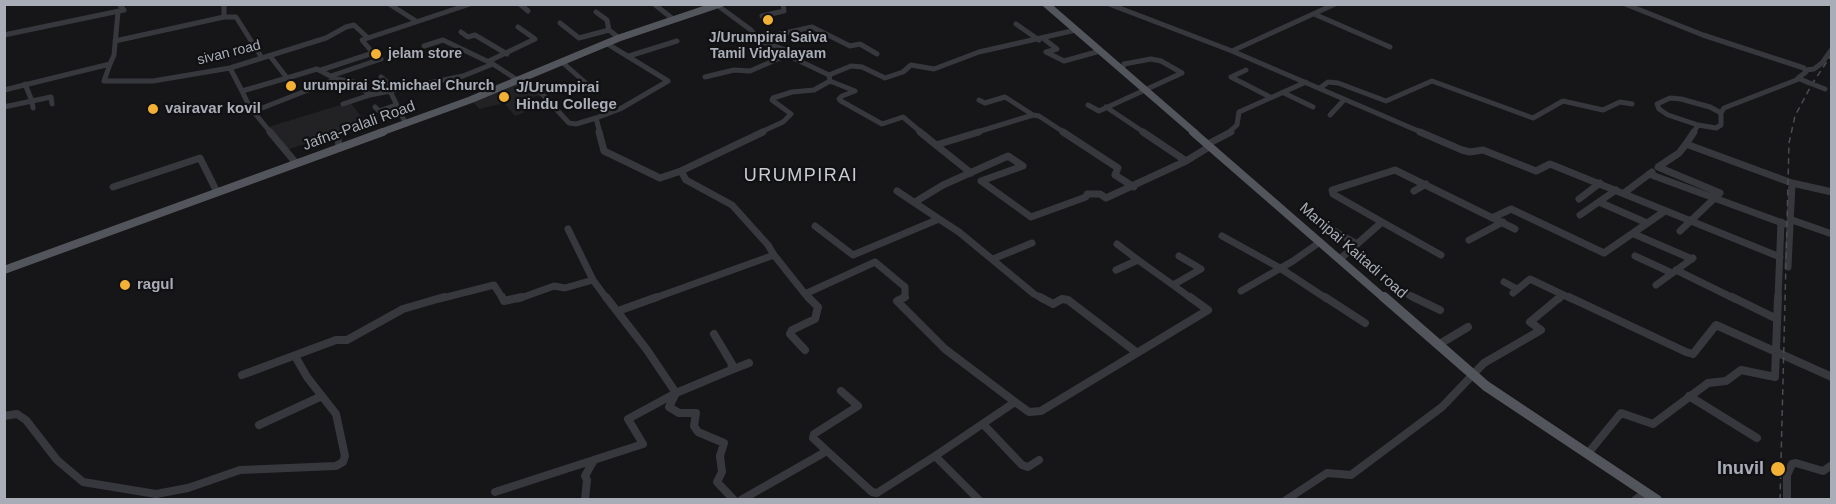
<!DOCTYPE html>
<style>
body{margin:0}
#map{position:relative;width:1836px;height:504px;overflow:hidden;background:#161618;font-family:Helvetica,sans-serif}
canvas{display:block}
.frame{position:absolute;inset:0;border:6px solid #a8adb8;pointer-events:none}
</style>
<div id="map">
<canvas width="1836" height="504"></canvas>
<div class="frame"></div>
</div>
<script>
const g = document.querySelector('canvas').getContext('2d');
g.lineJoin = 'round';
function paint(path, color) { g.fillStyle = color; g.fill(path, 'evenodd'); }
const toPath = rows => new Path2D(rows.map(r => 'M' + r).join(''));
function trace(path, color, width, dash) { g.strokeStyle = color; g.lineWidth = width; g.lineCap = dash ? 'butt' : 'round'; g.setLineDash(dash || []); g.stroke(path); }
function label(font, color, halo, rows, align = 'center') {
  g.font = font + ' Helvetica,sans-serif'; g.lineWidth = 4.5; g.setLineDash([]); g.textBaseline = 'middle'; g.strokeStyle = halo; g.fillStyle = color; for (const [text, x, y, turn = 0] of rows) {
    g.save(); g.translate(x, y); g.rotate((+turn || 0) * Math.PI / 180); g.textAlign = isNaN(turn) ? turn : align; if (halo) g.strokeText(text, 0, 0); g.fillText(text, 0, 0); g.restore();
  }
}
paint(toPath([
 [524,77,540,95,516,102,525,112,515,116,504,103,479,109,470,98],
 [350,102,367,124,283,151,268,127]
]), '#222225');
trace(toPath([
 [224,4,224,17,236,17,262,58],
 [389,4,416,21],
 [520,4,528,11],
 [654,4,673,19],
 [1109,4,1232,51,1335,4],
 [1625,4,1703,35,1804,68,1806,72,1798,78,1807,82],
 [717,5,751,30,760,41,786,50,787,55,829,75,830,81,814,90,792,92,773,98,772,100,791,114,783,122,759,133],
 [596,12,607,20,609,30,619,38],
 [1314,14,1390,47],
 [762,16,784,11,783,4],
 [560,23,579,38,609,30],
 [1016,24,1039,40],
 [461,32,468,37,475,35,507,54],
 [4,35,124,10,119,4],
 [758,39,812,27,850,46,860,44,877,54],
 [1044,39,1057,49,1046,52,1064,61,1100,51],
 [115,41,224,17],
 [424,46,443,40,493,64],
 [1232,51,1423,133],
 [270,56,287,78,317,69,336,79,354,82,370,95,390,91],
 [629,56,677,41],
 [489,61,535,39,518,27],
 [562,62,588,85],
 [110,64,114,55,118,12],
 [230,68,242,91],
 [321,70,373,53,362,40,368,38],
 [1246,70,1231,77,1270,97],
 [1806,70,1814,69,1822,63,1832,49],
 [829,75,851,66,862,67,885,78,903,72,911,65,934,69,979,52,1076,30],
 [331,76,381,59,373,53],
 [381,77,395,89],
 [705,77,734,70,750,71,787,55],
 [287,78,242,91,252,112,336,79],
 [524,79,542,94,569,123,576,124,596,118,600,133],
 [830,81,855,91,842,96,839,99,841,101,882,124,903,117,922,133],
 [1320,88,1328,82,1338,83,1386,101,1432,81,1533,118,1563,101,1603,110,1620,102,1632,104],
 [4,90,110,64,104,81,153,81,230,68,326,38,346,27,354,25,368,38,470,4],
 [1284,93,1313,107],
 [979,100,985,103,1005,97,1033,115],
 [343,104,370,95],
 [1088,105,1099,111,1182,73,1161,61,1151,59,1124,64,1122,70],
 [4,107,32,101,25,84],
 [375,107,379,111,396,105],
 [1106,107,1145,133],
 [33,108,32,101,51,97,52,104],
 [253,111,271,133],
 [1330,115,1344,100],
 [596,118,620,109,668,81,606,43],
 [406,124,390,91,463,76,493,64,519,81],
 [1698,125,1668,115,1659,109,1657,104,1670,98,1681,99,1710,107,1721,113],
 [974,133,1033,115,1039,116,1065,133],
 [1228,133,1237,125,1239,112,1306,82],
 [1693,133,1698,125,1716,128,1721,125,1721,113,1724,108,1799,79]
]), '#37383d', 5);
trace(toPath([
 [270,132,296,163],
 [599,132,604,151,660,178,681,171,763,132],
 [920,132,936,145],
 [1063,132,1118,168,1115,175,1134,187],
 [1143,132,1186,161,1209,147],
 [1420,132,1462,150,1470,152,1483,150,1536,171,1550,164,1780,257],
 [1694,132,1686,144,1792,183,1788,267],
 [337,133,339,146],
 [1206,145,1231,132],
 [971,173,936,145,979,132],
 [1649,174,1785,224],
 [1792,183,1832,192],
 [113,187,200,158,217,192],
 [897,191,939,219],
 [1414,191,1426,184],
 [1624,193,1652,172],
 [1579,199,1600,183],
 [915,202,943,185,1008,156,1023,166,981,181,1031,217,1086,197,1087,194,1100,194,1106,198,1186,161],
 [1599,202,1647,223],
 [1580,215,1616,190],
 [1494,217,1511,209,1604,253,1665,211],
 [1792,220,1832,234],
 [1382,222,1441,255],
 [1320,223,1357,244],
 [815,226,853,255,939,219,959,232,1034,294,1043,299],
 [568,229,593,280,607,299],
 [1680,231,1720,193,1658,167,1679,153,1686,144],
 [1634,234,1692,259],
 [1222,236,1280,268,1327,299],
 [1469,240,1503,222],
 [1117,244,1138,260],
 [774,255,805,294,875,262,905,287,905,297,902,299],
 [1179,256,1201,269,1173,285,1192,299],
 [1635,256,1672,273],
 [993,259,1032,243],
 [1340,259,1382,222,1333,194,1332,190,1395,170,1515,229],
 [1116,270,1138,260,1173,285],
 [1676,270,1735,299],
 [1504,282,1517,289],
 [1656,285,1693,258],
 [1241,291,1293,261,1320,242],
 [1513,293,1530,279,1572,299],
 [805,294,810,299],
 [1409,295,1417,299],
 [439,299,494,285,503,299],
 [518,299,554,286,565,288,593,280],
 [652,299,774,255,768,245,732,205,686,180,681,171],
 [1559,299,1563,295],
 [1778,299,1781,222]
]), '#37383d', 7);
trace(toPath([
 [502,297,504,301,522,297],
 [606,297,647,350,676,393,669,407,679,413,696,413,694,426,698,432,724,443,720,456,722,472,717,482,734,500],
 [905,297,897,301,945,349,1015,402],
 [1040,297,1053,304,1062,299,1068,300,1136,352],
 [1325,297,1365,323],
 [1413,297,1440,310],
 [1569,297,1686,352,1693,354,1716,325,1832,377],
 [1732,297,1777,319],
 [618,311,657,297],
 [1438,345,1468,327],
 [805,350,790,334,792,330,815,319,818,307,808,297],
 [731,370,749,363],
 [242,375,336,340,347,340,403,309,444,297],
 [1689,396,1757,438],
 [4,416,17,414,26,420,57,460,83,482,156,494,188,488,240,470,336,466,343,462,345,456,336,414,307,377,295,356],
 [983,424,1022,465,1028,467,1039,460],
 [259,425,322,396],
 [827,451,872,492,877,493,935,456],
 [1589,452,1621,413,1653,424,1708,383,1726,381,1741,370,1775,377,1778,297],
 [495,492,643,444,628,419,676,393,731,370,732,364,714,334],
 [585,500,587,480,585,476,594,460],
 [741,500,827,451,813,438,814,434,858,406,841,391],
 [979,500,935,456,1015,402,1029,412,1041,411,1208,310,1190,297],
 [1286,500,1327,473,1351,475,1442,407,1484,363,1541,330,1530,322,1560,297],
 [1635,500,1646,492],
 [1787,500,1787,475,1792,464,1796,463,1823,471,1832,465]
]), '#37383d', 8);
trace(toPath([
 [1046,4,1195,133],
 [379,133,470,100,619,38,720,4]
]), '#53555c', 7);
trace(toPath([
 [1193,132,1385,299],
 [4,270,383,132]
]), '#53555c', 8);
trace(toPath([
 [1384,297,1486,386,1657,500]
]), '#53555c', 10);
trace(toPath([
 [1780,500,1789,143,1795,116,1812,84,1832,54]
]), '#4a4c52', 1.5, [6, 4.5]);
trace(toPath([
 [1807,82,1825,89]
]), '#37383d', 5);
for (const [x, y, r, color] of [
 [768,20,6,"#f2b134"],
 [376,54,6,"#f2b134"],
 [291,86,6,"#f2b134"],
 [504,97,6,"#f2b134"],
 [153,109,6,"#f2b134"],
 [125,285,6,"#f2b134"],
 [1778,469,8,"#f2b134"]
]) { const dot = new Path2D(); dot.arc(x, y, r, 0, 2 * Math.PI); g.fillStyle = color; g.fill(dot); trace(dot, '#111113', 2); }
label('bold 14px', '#a8adb8', '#111113', [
 ["J/Urumpirai Saiva",768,38,"center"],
 ["Tamil Vidyalayam",768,54,"center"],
 ["jelam store",388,54],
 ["urumpirai St.michael Church",303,86]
], 'left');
label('14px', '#a8adb8', '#111113', [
 ["sivan road",229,53,-14]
]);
label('bold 15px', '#a8adb8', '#111113', [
 ["J/Urumpirai",516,88],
 ["Hindu College",516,105],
 ["vairavar kovil",165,109],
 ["ragul",137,285]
], 'left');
label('15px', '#a8adb8', '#111113', [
 ["Jafna-Palali Road",359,126,-20],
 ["Manipai Kaitadi road",1353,251,41]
]);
g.letterSpacing = '1.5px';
label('18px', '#c9ccd4', '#111113', [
 ["URUMPIRAI",801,176]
]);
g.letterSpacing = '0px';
label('bold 18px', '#a8adb8', '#111113', [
 ["Inuvil",1764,469]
], 'right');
</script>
